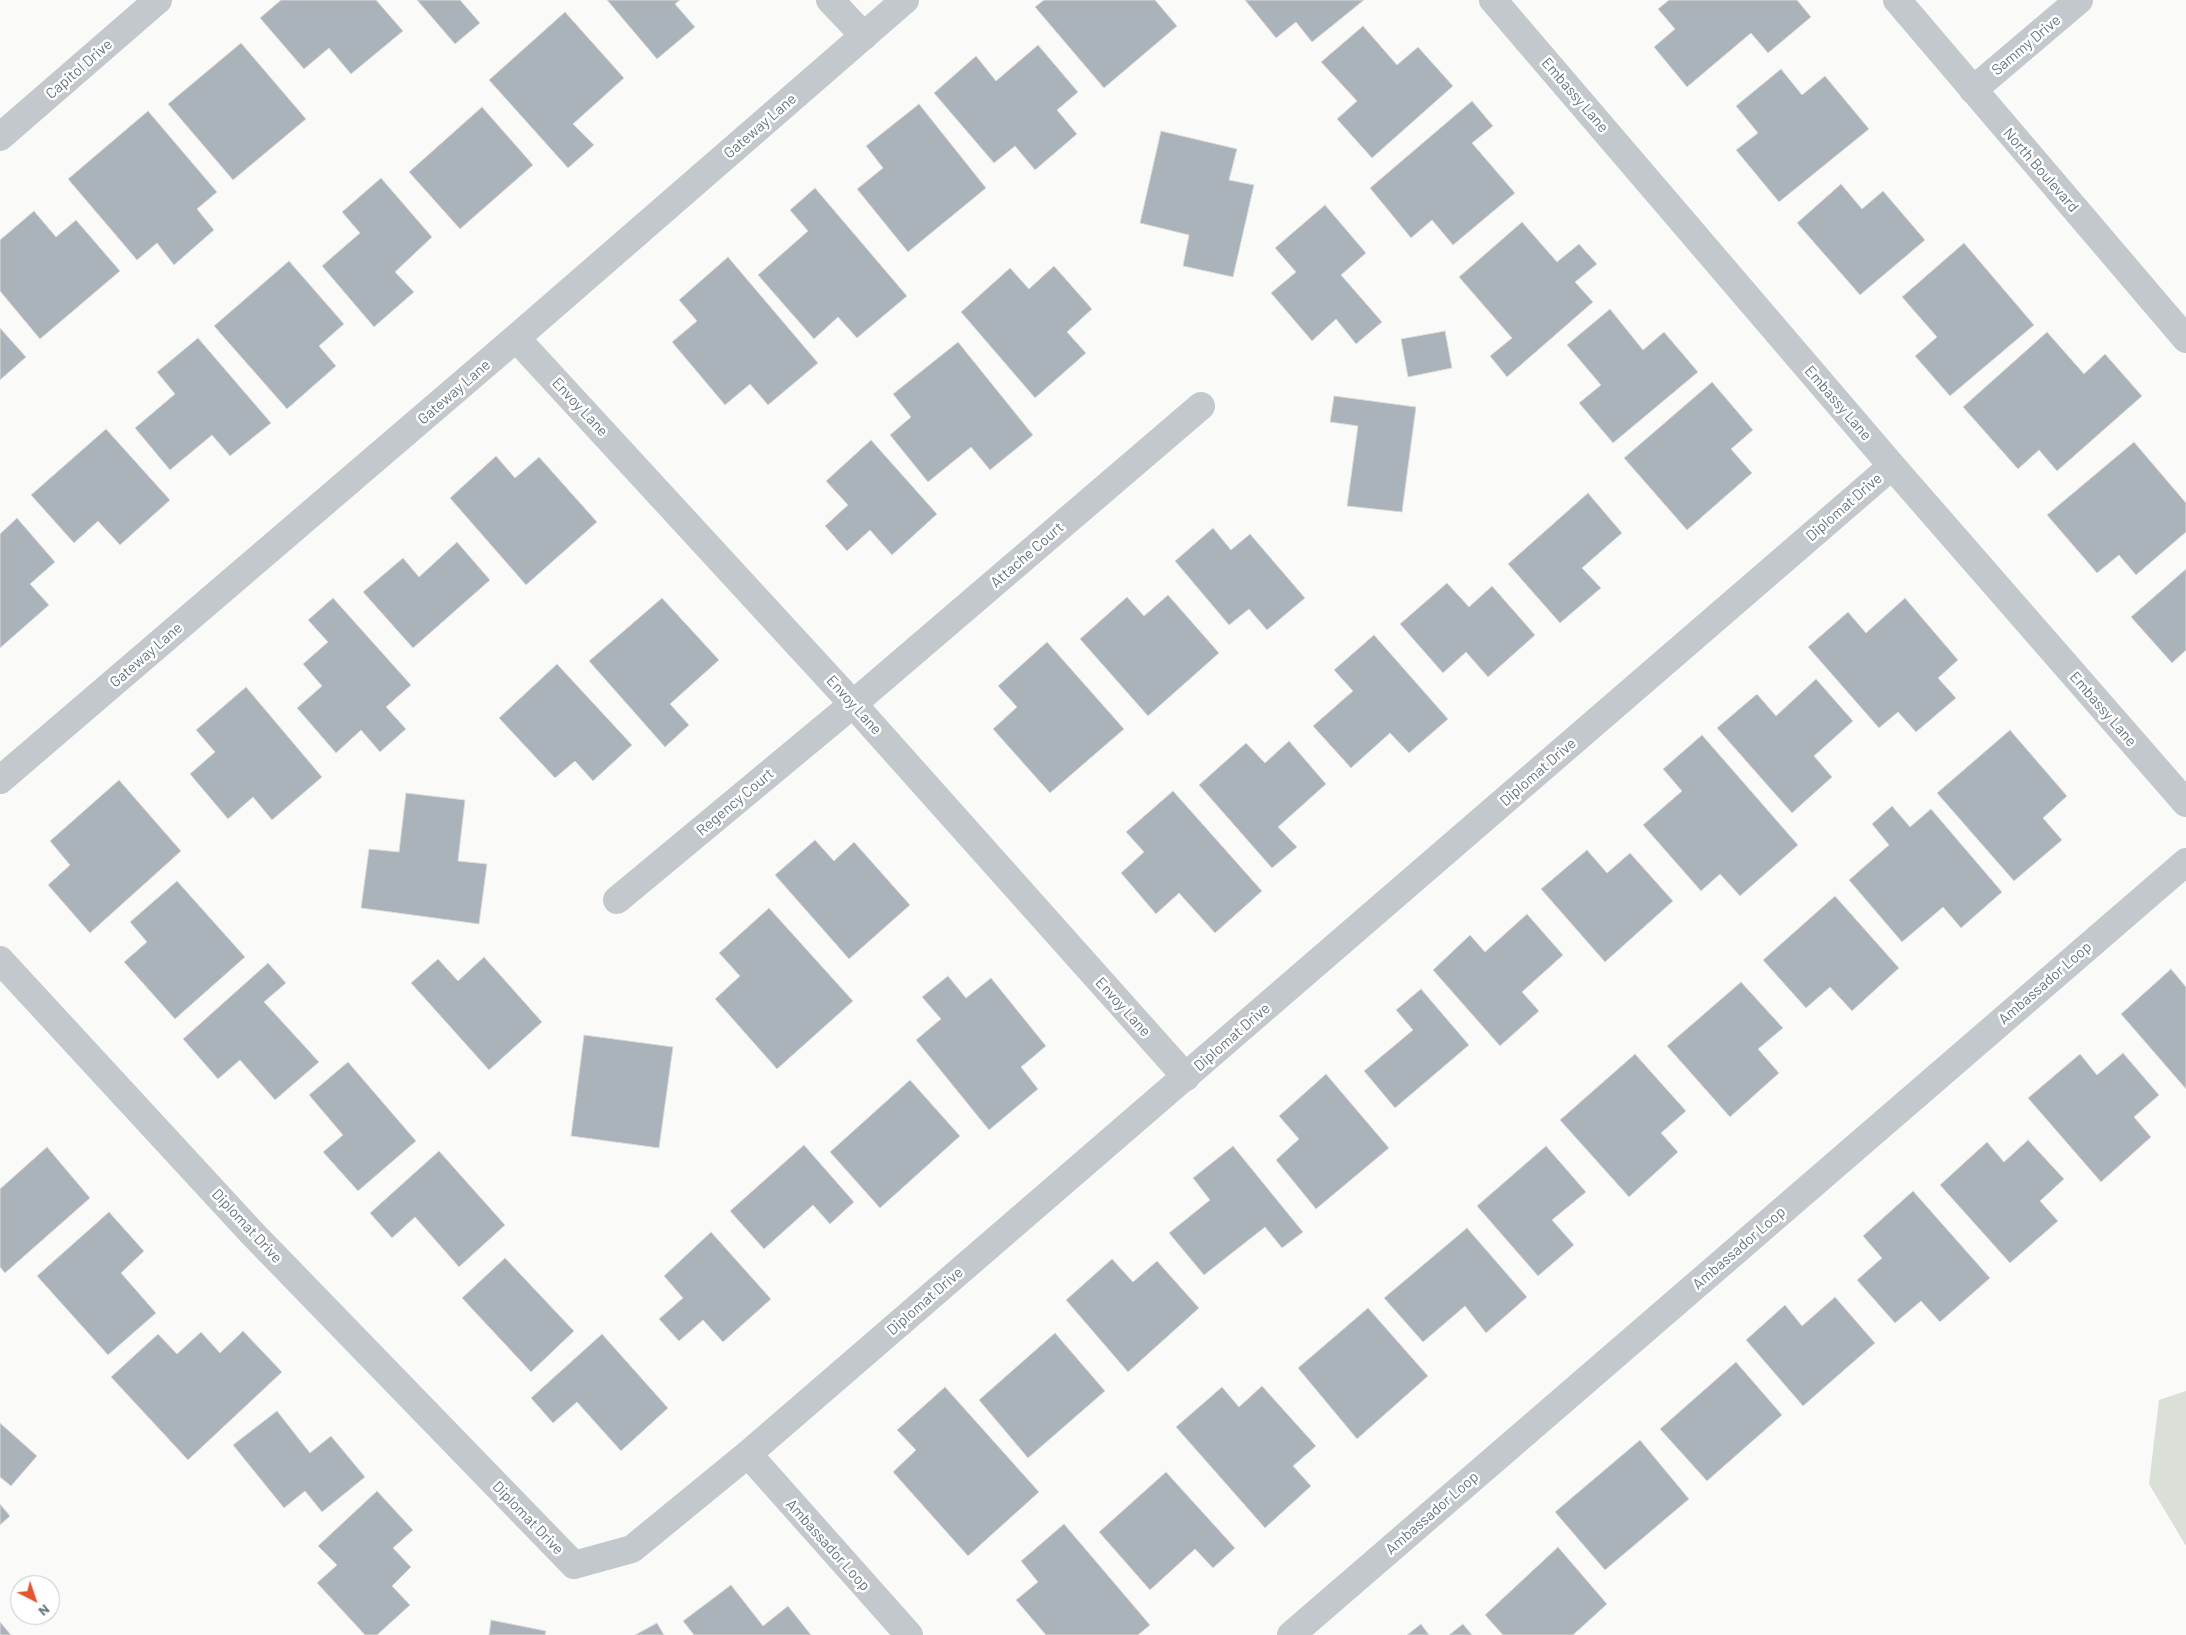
<!DOCTYPE html>
<style>
body{margin:0}
#map{position:relative;width:2186px;height:1635px;overflow:hidden;background:#fafaf8;font-family:Barlow,sans-serif}
canvas{display:block}
.north{position:absolute;left:10px;top:1575px;width:50px;height:50px;box-sizing:border-box;background:#fff;border:1px solid #c1c8cd;border-radius:50%;rotate:139deg;font-size:14px;font-weight:700;line-height:20px;text-align:center;color:#657683}
.north::after{content:'';display:block;margin:auto;width:18px;height:22px;background:#e4572e;clip-path:polygon(50% 0,100% 100%,50% 72%,0 100%)}
</style>
<div id="map">
<canvas width="2186" height="1635"></canvas>
<div class="north">N</div>
</div>
<script>
const g = document.querySelector('canvas').getContext('2d');
g.lineJoin = 'round';
function paint(path, color) { g.fillStyle = color; g.fill(path, 'evenodd'); }
const toPath = rows => new Path2D(rows.map(r => 'M' + r).join(''));
function trace(path, color, width, dash) { g.strokeStyle = color; g.lineWidth = width; g.lineCap = dash ? 'butt' : 'round'; g.setLineDash(dash || []); g.stroke(path); }
function label(font, color, halo, rows, align = 'center') {
  g.font = font + ' Barlow,sans-serif'; g.lineWidth = 5; g.setLineDash([]); g.textBaseline = 'middle'; g.strokeStyle = halo; g.fillStyle = color; for (const [text, x, y, turn = 0] of rows) {
    g.save(); g.translate(x, y); g.rotate((+turn || 0) * Math.PI / 180); g.textAlign = isNaN(turn) ? turn : align; if (halo) g.strokeText(text, 0, 0); g.fillText(text, 0, 0); g.restore();
  }
}
paint(toPath([
 [2186,1391,2186,1546,2149,1484,2159,1400]
]), '#dadfd7');
const building = toPath([
 [281,0,376,0,403,31,351,74,329,48,304,69,260,18,281,0],
 [417,0,460,0,480,23,455,44,417,0],
 [607,0,680,0,675,4,695,27,657,59,607,0],
 [1044,0,1155,0,1177,26,1104,88,1035,7,1044,0],
 [1245,0,1364,0,1312,42,1296,22,1276,38,1245,0],
 [1669,0,1797,0,1811,17,1768,53,1751,33,1687,87,1654,47,1675,29,1658,9,1669,0],
 [565,12,624,78,573,124,594,145,568,168,489,80,565,12],
 [1363,26,1397,65,1418,47,1453,86,1372,158,1337,119,1357,101,1321,62,1363,26],
 [241,43,306,119,233,180,168,104,241,43],
 [1038,45,1078,92,1057,110,1077,134,1035,170,1015,146,994,163,934,93,976,56,996,81,1038,45],
 [1781,69,1802,95,1825,76,1869,129,1779,202,1736,150,1758,133,1736,106,1781,69],
 [1472,101,1493,126,1472,143,1515,193,1453,245,1432,220,1411,238,1370,188,1472,101],
 [919,104,986,188,908,252,857,189,883,168,866,146,919,104],
 [482,107,533,165,460,229,409,172,482,107],
 [148,111,217,192,197,209,214,230,174,265,157,243,137,260,68,179,148,111],
 [1161,131,1237,149,1229,180,1254,185,1233,277,1183,266,1189,235,1140,223,1161,131],
 [381,178,432,237,395,272,414,292,374,327,322,266,360,233,342,212,381,178],
 [1841,184,1862,209,1883,191,1925,240,1860,295,1797,223,1841,184],
 [815,188,907,296,857,338,838,317,814,339,758,275,808,231,790,210,815,188],
 [1325,205,1366,253,1341,275,1382,322,1356,344,1336,319,1312,341,1271,293,1296,272,1275,248,1325,205],
 [34,211,56,237,76,220,120,271,40,339,0,291,0,240,34,211],
 [1522,222,1557,262,1579,244,1597,264,1575,282,1593,302,1507,377,1490,356,1512,338,1459,277,1522,222],
 [1964,243,2034,325,1950,396,1915,356,1937,337,1902,297,1964,243],
 [728,257,818,363,768,405,750,384,725,405,672,342,697,321,679,300,728,257],
 [289,261,344,324,319,346,336,366,287,409,214,326,289,261],
 [1054,266,1092,309,1067,332,1086,353,1035,398,961,312,1010,268,1029,289,1054,266],
 [1610,309,1643,350,1664,332,1698,372,1613,443,1579,403,1601,385,1567,345,1610,309],
 [0,328,26,357,0,380,0,328],
 [1445,331,1452,368,1408,377,1401,339,1445,331],
 [2047,332,2084,374,2105,354,2142,396,2057,471,2039,450,2018,469,1963,407,2047,332],
 [198,338,271,423,230,456,212,435,170,470,135,428,175,394,157,372,198,338],
 [958,342,1033,435,990,470,971,447,928,482,890,435,911,417,893,394,958,342],
 [1712,382,1753,430,1731,449,1752,473,1687,530,1624,458,1712,382],
 [1334,396,1416,407,1402,512,1347,506,1358,426,1330,422,1334,396],
 [106,429,170,500,120,545,98,521,74,543,31,495,106,429],
 [871,440,937,514,892,555,870,530,847,551,825,526,848,505,826,481,871,440],
 [2134,442,2186,503,2186,532,2136,575,2119,555,2097,573,2047,515,2134,442],
 [496,456,515,478,539,457,597,522,526,585,450,498,496,456],
 [1588,493,1622,533,1582,568,1601,588,1560,623,1508,564,1588,493],
 [17,518,55,562,30,584,49,605,0,648,0,534,17,518],
 [1213,528,1231,550,1250,534,1305,598,1267,630,1249,609,1229,625,1175,561,1213,528],
 [457,542,490,580,413,648,363,592,403,558,419,577,457,542],
 [2186,569,2186,650,2172,663,2131,617,2186,569],
 [1447,583,1469,607,1492,586,1535,635,1488,677,1466,652,1443,673,1400,624,1447,583],
 [1168,595,1219,653,1148,716,1080,639,1127,597,1144,616,1168,595],
 [333,598,411,685,386,707,406,729,380,752,361,730,336,753,297,708,322,686,303,664,328,642,308,620,333,598],
 [662,598,719,660,670,704,689,725,665,747,589,661,662,598],
 [1905,598,1958,660,1938,678,1956,698,1916,732,1898,712,1879,728,1808,647,1848,612,1866,633,1905,598],
 [1374,635,1448,719,1409,753,1390,733,1351,768,1313,726,1353,691,1334,670,1374,635],
 [1047,642,1124,729,1050,793,993,729,1017,707,998,686,1047,642],
 [557,664,632,745,593,781,575,761,555,778,499,718,557,664],
 [1816,679,1853,721,1814,756,1832,777,1792,813,1717,728,1757,694,1776,716,1816,679],
 [246,687,322,777,272,820,253,797,228,819,190,774,215,752,196,730,246,687],
 [2010,730,2067,796,2043,818,2062,840,2014,881,1937,793,2010,730],
 [1702,735,1798,845,1740,896,1720,874,1701,891,1643,825,1682,791,1663,769,1702,735],
 [1289,741,1326,784,1278,827,1297,847,1272,868,1199,785,1246,743,1265,763,1289,741],
 [119,780,181,851,90,933,48,885,70,865,50,841,119,780],
 [1173,791,1262,891,1215,933,1179,893,1156,914,1121,873,1144,852,1126,832,1173,791],
 [406,793,465,800,458,861,487,864,479,924,361,908,369,849,399,852,406,793],
 [1892,806,1910,827,1931,809,2002,892,1961,928,1943,907,1902,942,1849,880,1889,845,1872,824,1892,806],
 [815,840,834,861,854,842,910,905,849,959,775,875,815,840],
 [1587,850,1607,873,1630,853,1673,901,1605,962,1541,889,1587,850],
 [177,881,245,957,175,1019,124,962,147,942,130,922,177,881],
 [1835,896,1899,968,1852,1011,1830,987,1806,1008,1763,960,1835,896],
 [769,908,853,1001,777,1069,715,999,740,976,719,953,769,908],
 [1527,914,1563,955,1522,992,1539,1011,1500,1046,1433,970,1470,935,1485,952,1527,914],
 [484,957,542,1022,489,1070,411,983,438,959,458,981,484,957],
 [268,963,286,983,264,1002,319,1062,275,1100,240,1060,218,1079,183,1039,268,963],
 [2171,969,2186,987,2186,1089,2121,1014,2171,969],
 [948,976,966,998,991,978,1046,1046,1021,1067,1038,1089,989,1130,916,1040,941,1019,922,997,948,976],
 [1741,982,1783,1028,1758,1049,1779,1073,1730,1117,1667,1046,1741,982],
 [1421,989,1469,1045,1395,1108,1364,1071,1413,1030,1396,1010,1421,989],
 [584,1035,673,1047,659,1148,571,1136,584,1035],
 [2123,1053,2159,1095,2134,1117,2151,1137,2101,1182,2028,1098,2080,1054,2097,1075,2123,1053],
 [1635,1054,1686,1111,1661,1133,1678,1152,1629,1197,1560,1120,1635,1054],
 [348,1062,416,1141,358,1191,323,1152,343,1135,309,1095,348,1062],
 [1326,1074,1389,1148,1316,1209,1276,1160,1299,1139,1279,1116,1326,1074],
 [910,1080,960,1136,880,1208,830,1152,910,1080],
 [2028,1140,2064,1179,2040,1201,2058,1221,2010,1263,1940,1185,1987,1142,2004,1162,2028,1140],
 [804,1145,854,1202,830,1224,813,1205,764,1249,730,1211,804,1145],
 [1233,1146,1303,1232,1282,1248,1265,1227,1204,1275,1169,1233,1210,1200,1193,1178,1233,1146],
 [1546,1146,1586,1192,1552,1220,1574,1245,1538,1276,1477,1206,1546,1146],
 [47,1147,90,1198,5,1273,0,1267,0,1189,47,1147],
 [439,1151,505,1225,459,1267,415,1217,392,1238,370,1213,439,1151],
 [1913,1191,1990,1278,1940,1322,1921,1301,1895,1323,1857,1280,1882,1258,1863,1236,1913,1191],
 [109,1212,144,1251,121,1273,156,1313,108,1355,37,1276,109,1212],
 [1467,1228,1527,1297,1486,1333,1465,1306,1423,1342,1384,1298,1467,1228],
 [711,1232,771,1299,723,1342,703,1320,679,1341,659,1319,683,1298,664,1276,711,1232],
 [505,1258,574,1331,531,1372,462,1298,505,1258],
 [1112,1259,1133,1282,1157,1261,1199,1308,1128,1372,1066,1300,1112,1259],
 [1835,1297,1875,1343,1803,1406,1746,1340,1785,1305,1802,1326,1835,1297],
 [1368,1308,1428,1376,1357,1439,1298,1368,1368,1308],
 [243,1331,282,1372,188,1460,111,1377,158,1334,177,1354,201,1332,220,1353,243,1331],
 [1055,1333,1105,1391,1028,1458,979,1400,1055,1333],
 [602,1334,668,1408,621,1451,577,1402,553,1423,531,1398,602,1334],
 [1736,1362,1782,1415,1707,1481,1660,1429,1736,1362],
 [1262,1386,1316,1446,1293,1466,1311,1486,1265,1528,1176,1427,1222,1387,1239,1407,1262,1386],
 [945,1387,1039,1492,968,1556,893,1472,916,1450,897,1430,945,1387],
 [277,1411,310,1453,331,1436,365,1477,322,1512,305,1491,284,1508,233,1445,277,1411],
 [0,1423,37,1456,11,1486,0,1477,0,1423],
 [1640,1440,1689,1499,1605,1570,1555,1512,1640,1440],
 [1166,1472,1235,1548,1213,1568,1195,1549,1150,1590,1099,1532,1166,1472],
 [377,1491,413,1530,393,1548,411,1567,392,1586,410,1605,377,1635,365,1635,317,1583,337,1565,318,1546,377,1491],
 [0,1504,10,1516,0,1525,0,1504],
 [1064,1524,1150,1625,1138,1635,1046,1635,1016,1600,1038,1582,1021,1561,1064,1524],
 [1558,1547,1607,1604,1573,1635,1503,1635,1485,1615,1558,1547],
 [731,1585,763,1626,788,1606,811,1635,694,1635,683,1621,731,1585],
 [491,1620,546,1631,545,1635,489,1635,491,1620],
 [0,1622,11,1635,0,1635,0,1622],
 [657,1623,664,1635,635,1635,657,1623],
 [1421,1624,1429,1635,1407,1635,1421,1624],
 [1463,1624,1472,1635,1449,1635,1463,1624]
]);
paint(building, '#aab3b9');
trace(building, '#dcdcda', 1);
trace(toPath([
 [830,0,864,36],
 [1493,0,1892,466,2186,803],
 [1973,90,2079,0],
 [0,137,158,0],
 [516,338,853,704,1186,1077],
 [0,780,516,338,905,0],
 [617,900,853,704,1201,406],
 [0,960,252,1233,574,1565,632,1549,748,1454,1892,466],
 [748,1454,909,1635],
 [1291,1635,2186,862]
]), '#c3c8cc', 28);
trace(toPath([
 [1897,0,2186,339]
]), '#c3c8cc', 28);
label('15px', '#657683', '#fff', [
 ["Sammy Drive",2026,45,-40],
 ["Capitol Drive",79,69,-41],
 ["Embassy Lane",1575,95,49],
 ["Gateway Lane",760,126,-41],
 ["North Boulevard",2041,170,49],
 ["Gateway Lane",454,392,-41],
 ["Embassy Lane",1838,403,49],
 ["Envoy Lane",580,407,47],
 ["Diplomat Drive",1844,507,-41],
 ["Attache Court",1027,555,-41],
 ["Gateway Lane",146,655,-41],
 ["Envoy Lane",854,705,48],
 ["Embassy Lane",2103,709,49],
 ["Diplomat Drive",1538,772,-41],
 ["Regency Court",735,802,-40],
 ["Ambassador Loop",2045,983,-41],
 ["Envoy Lane",1123,1007,48],
 ["Diplomat Drive",1232,1037,-41],
 ["Diplomat Drive",247,1226,47],
 ["Ambassador Loop",1739,1248,-41],
 ["Diplomat Drive",925,1301,-41],
 ["Ambassador Loop",1432,1513,-41],
 ["Diplomat Drive",528,1518,46],
 ["Ambassador Loop",828,1545,48]
]);
</script>
